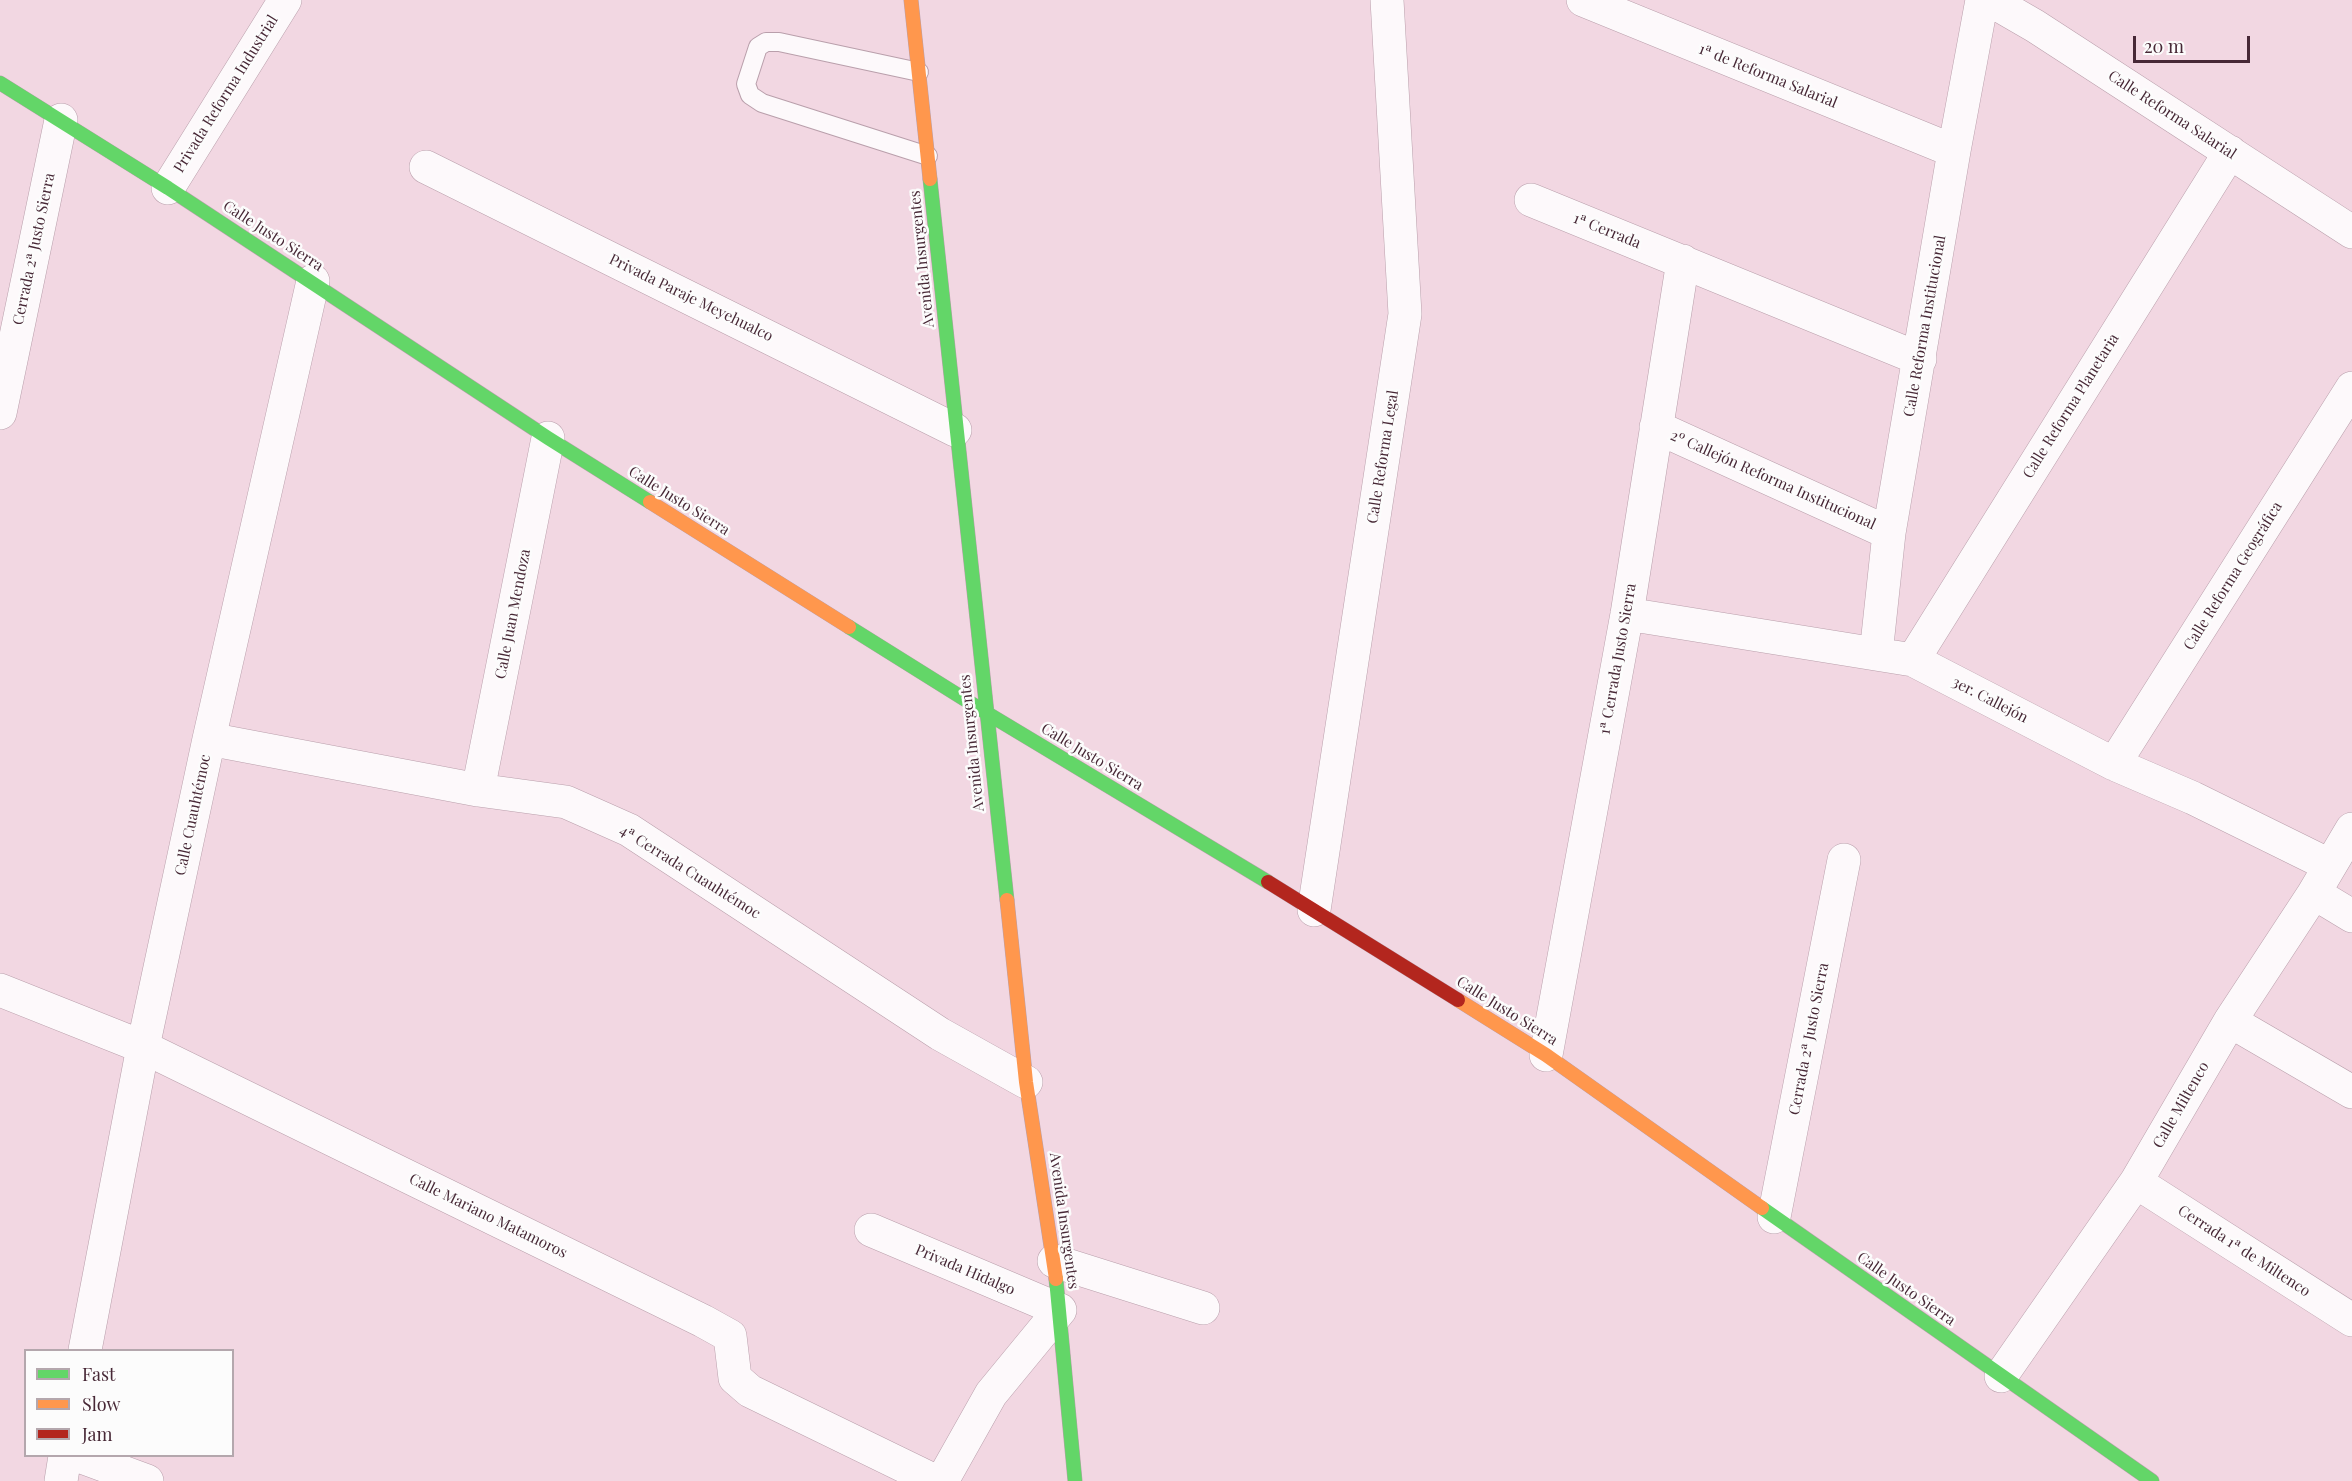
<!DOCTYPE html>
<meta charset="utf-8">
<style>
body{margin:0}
#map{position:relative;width:2352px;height:1481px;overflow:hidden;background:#f2d7e2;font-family:"Playfair Display",serif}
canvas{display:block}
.legend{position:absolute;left:24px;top:1349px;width:210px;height:108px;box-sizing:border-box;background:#fcfcfc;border:2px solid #b4a7ad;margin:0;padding:8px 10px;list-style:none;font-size:18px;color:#472836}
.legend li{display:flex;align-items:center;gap:12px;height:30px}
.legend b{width:30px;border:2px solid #b4a7ad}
.scale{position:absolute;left:2133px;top:36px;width:117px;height:27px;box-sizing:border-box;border:3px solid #472836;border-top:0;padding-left:8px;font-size:18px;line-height:21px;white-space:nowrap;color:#472836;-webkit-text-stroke:4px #fcfcfc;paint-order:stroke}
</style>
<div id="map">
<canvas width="2352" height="1481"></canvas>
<ul class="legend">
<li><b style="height:8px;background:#63d668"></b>Fast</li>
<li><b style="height:8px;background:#ff974d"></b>Slow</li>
<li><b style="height:8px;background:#b3261e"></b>Jam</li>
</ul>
<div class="scale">20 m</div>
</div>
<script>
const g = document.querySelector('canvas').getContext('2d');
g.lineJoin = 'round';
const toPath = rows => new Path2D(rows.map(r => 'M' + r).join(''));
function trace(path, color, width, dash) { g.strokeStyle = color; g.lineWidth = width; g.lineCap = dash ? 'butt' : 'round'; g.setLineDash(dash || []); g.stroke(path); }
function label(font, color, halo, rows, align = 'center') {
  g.font = font + ' "Playfair Display",serif'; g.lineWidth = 5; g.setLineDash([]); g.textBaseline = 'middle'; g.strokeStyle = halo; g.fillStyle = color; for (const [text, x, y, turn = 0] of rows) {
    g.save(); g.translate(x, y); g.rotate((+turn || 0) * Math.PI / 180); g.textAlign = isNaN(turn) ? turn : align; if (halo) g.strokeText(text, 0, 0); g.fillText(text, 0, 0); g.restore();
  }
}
const lane = toPath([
 [919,72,779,42,766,42,758,47,746,84,750,95,762,103,928,156]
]);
const street = toPath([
 [1583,0,1954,151],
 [1990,0,2035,26,2352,232],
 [426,167,955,430],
 [168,188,285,0],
 [1531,200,1920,359],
 [0,413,61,120],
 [1656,427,1889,533],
 [1627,614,1913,660,2114,764,2193,798,2329,865],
 [1876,654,1889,533,1954,151,1982,0],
 [1913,660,2230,152],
 [209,739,478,790,566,802,629,830,940,1034,1026,1082],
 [2114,764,2352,388],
 [478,790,548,438],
 [2314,893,2352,916],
 [1314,910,1405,314,1387,0],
 [0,990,143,1047,703,1321,730,1336,735,1378,750,1391,935,1481],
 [2230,1021,2352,1092],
 [1546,1055,1627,614,1683,261],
 [2136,1182,2352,1320],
 [1774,1217,1844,860],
 [871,1230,1060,1310,991,1394,942,1481],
 [1054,1261,1203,1308],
 [85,1350,143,1047,209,739,313,281],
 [2001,1376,2136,1182,2230,1021,2314,893,2352,829],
 [79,1456,147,1481],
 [61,1481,65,1456]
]);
const fast = toPath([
 [0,83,168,188,548,438,650,502],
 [930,179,1007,900],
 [849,627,985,712,1268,882],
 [1762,1208,2152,1481],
 [1056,1279,1075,1481]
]);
const slow = toPath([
 [911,0,930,179],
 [650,502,849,627],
 [1007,900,1026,1082,1056,1279],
 [1458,1000,1546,1055,1762,1208]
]);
const jam = toPath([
 [1268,882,1458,1000]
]);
trace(lane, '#b99fab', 20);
trace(street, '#b99fab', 34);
trace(fast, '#b99fab', 15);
trace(slow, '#b99fab', 15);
trace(jam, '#b99fab', 15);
trace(lane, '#fdf9fb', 18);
trace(street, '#fdf9fb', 33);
trace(fast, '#63d668', 14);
trace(slow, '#ff974d', 14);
trace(jam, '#b3261e', 14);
label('15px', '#472836', '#fcfcfc', [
 ["1ª de Reforma Salarial",1768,76,22],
 ["Privada Reforma Industrial",226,94,-58],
 ["Calle Reforma Salarial",2172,115,33],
 ["1ª Cerrada",1607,231,22],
 ["Calle Justo Sierra",273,236,33],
 ["Cerrada 2ª Justo Sierra",34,249,-78],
 ["Avenida Insurgentes",922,259,-96],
 ["Privada Paraje Meyehualco",691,298,26],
 ["Calle Reforma Institucional",1925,326,-80],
 ["Calle Reforma Planetaria",2071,406,-58],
 ["Calle Reforma Legal",1383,457,-81],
 ["2º Callejón Reforma Institucional",1773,480,24],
 ["Calle Justo Sierra",679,501,32],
 ["Calle Reforma Geográfica",2233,576,-58],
 ["Calle Juan Mendoza",513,614,-79],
 ["1ª Cerrada Justo Sierra",1618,659,-80],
 ["3er. Callejón",1990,700,27],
 ["Avenida Insurgentes",972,743,-96],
 ["Calle Justo Sierra",1092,757,31],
 ["Calle Cuauhtémoc",193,815,-78],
 ["4ª Cerrada Cuauhtémoc",690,872,32],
 ["Calle Justo Sierra",1507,1011,32],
 ["Cerrada 2ª Justo Sierra",1809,1039,-79],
 ["Calle Miltenco",2181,1105,-60],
 ["Calle Mariano Matamoros",488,1216,26],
 ["Avenida Insurgentes",1064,1221,82],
 ["Cerrada 1ª de Miltenco",2244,1251,33],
 ["Privada Hidalgo",965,1270,23],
 ["Calle Justo Sierra",1906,1289,35]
]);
</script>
